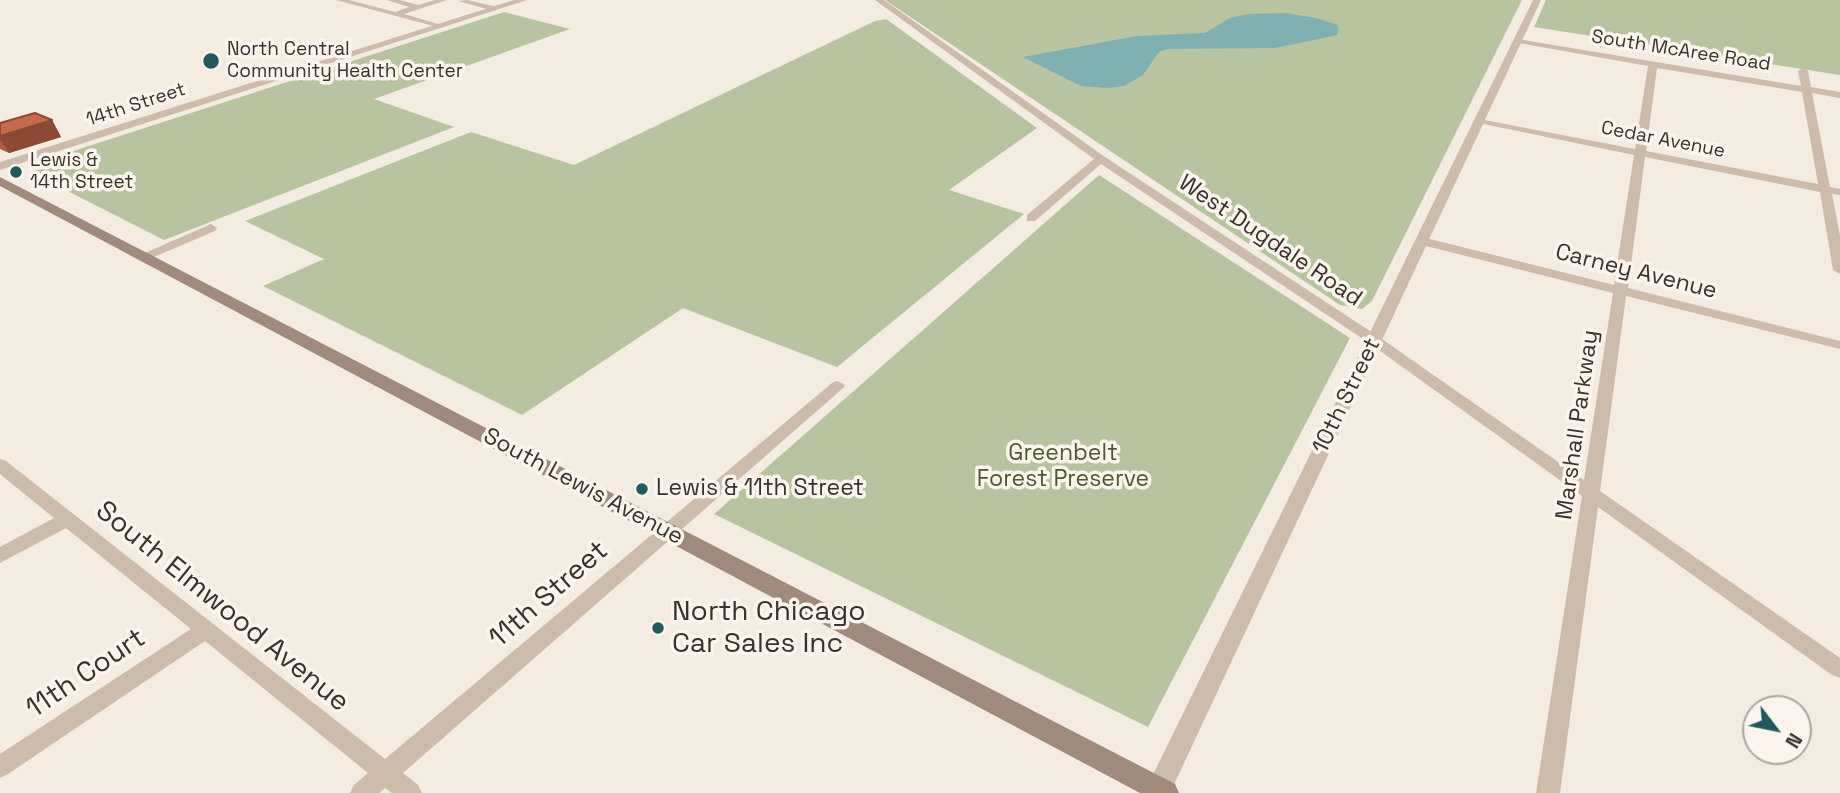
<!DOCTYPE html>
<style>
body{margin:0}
#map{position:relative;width:1840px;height:793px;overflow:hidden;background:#f4ebe1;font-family:"Space Grotesk",sans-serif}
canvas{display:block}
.north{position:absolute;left:1742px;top:695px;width:70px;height:70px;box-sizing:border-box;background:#fbf5ee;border:2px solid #aea6a0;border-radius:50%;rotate:122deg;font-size:19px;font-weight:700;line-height:28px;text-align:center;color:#3b302b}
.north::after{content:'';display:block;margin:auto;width:24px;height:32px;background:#1f5a5e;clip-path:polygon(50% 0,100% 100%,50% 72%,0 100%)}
</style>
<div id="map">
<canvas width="1840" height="793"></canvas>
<div class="north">N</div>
</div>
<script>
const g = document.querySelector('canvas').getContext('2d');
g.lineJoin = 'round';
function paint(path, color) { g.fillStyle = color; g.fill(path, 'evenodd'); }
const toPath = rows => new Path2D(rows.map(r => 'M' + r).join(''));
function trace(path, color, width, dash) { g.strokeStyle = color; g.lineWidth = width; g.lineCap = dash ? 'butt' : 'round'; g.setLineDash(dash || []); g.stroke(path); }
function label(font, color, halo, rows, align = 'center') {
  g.font = font + ' "Space Grotesk",sans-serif'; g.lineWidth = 7; g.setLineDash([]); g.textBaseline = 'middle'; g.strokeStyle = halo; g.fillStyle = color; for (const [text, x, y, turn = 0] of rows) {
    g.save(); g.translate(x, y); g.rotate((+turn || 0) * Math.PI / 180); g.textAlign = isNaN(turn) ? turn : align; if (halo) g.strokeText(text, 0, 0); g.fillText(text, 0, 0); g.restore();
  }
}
paint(toPath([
 [885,0,1522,0,1372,301,1362,309,1340,305],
 [1546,0,1840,0,1840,75,1534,27],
 [504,12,570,29,374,99,454,127,164,240,32,173,42,164,67,153],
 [886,19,1037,128,949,190,1024,214,837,367,683,308,522,415,263,286,324,259,245,221,471,132,574,165,875,21],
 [1099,175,1350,338,1148,727,714,514]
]), '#b8c4a0');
paint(toPath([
 [1249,14,1286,13,1316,18,1338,25,1338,35,1275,48,1167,49,1159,52,1143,75,1124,86,1107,88,1081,86,1023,57,1137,36,1205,33,1230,18]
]), '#7fb0b2');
paint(toPath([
 [336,0,349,0,395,12,409,7,387,0,400,0,418,5,435,0,447,0,404,14,445,26,441,28,336,0],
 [467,0,497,7,498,9,494,11,458,1,467,0],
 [875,0,884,0,1105,157,1379,337,1584,480,1613,293,1418,244,1416,241,1422,237,1614,285,1634,155,1474,122,1479,119,1635,149,1648,66,1513,42,1517,39,1801,86,1798,71,1803,68,1808,71,1811,87,1840,92,1840,98,1812,93,1830,187,1840,189,1840,195,1832,194,1840,236,1840,274,1833,270,1820,192,1645,157,1628,288,1840,341,1840,349,1626,296,1600,491,1840,658,1840,678,1832,675,1598,507,1560,793,1536,793,1582,496,1369,343,1101,164,1035,221,1027,221,1027,215,1094,159,875,0],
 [1657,68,1802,92,1818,184,1646,151,1657,68],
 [211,224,217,228,215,231,149,259,139,259,138,256,211,224],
 [837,381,842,383,845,386,842,389,403,773,418,785,422,793,392,793,385,788,379,793,350,793,354,785,368,773,205,641,8,774,0,778,0,754,191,629,66,528,0,563,0,547,54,518,0,474,0,459,6,461,385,759,832,383,837,381]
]), '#cdbbac');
paint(toPath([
 [514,0,527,0,0,170,0,162,514,0],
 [1533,0,1541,0,1170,793,1144,793,1533,0]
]), '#cdbbac');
paint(toPath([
 [0,177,1175,784,1179,793,1140,793,0,186,0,177]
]), '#a18a7d');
paint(toPath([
 [52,120,61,137,9,153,0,149,0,123]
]), '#ac5a40');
paint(toPath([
 [52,120,61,137,9,153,0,139,0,136]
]), '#8c4a34');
const building = toPath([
 [35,113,52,120,0,136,0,123,35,113]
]);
paint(building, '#c8694b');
trace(building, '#8c4a34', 2);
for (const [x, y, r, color] of [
 [211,61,9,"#1f5a5e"],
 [16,172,7,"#1f5a5e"],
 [642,489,7,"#1f5a5e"],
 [658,628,7,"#1f5a5e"]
]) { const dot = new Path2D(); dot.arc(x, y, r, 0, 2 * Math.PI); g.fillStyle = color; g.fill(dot); trace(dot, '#fbf5ee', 2.5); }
label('19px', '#3b302b', '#fbf5ee', [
 ["North Central",227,50],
 ["Community Health Center",227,72],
 ["Lewis &",30,161],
 ["14th Street",30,183]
], 'left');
label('19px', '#3b302b', '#fbf5ee', [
 ["South McAree Road",1681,51,9],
 ["14th Street",136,105,-18],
 ["Cedar Avenue",1663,140,11]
]);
label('23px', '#3b302b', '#fbf5ee', [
 ["West Dugdale Road",1270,241,34],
 ["Carney Avenue",1636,272,14],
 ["10th Street",1347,396,-64],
 ["Marshall Parkway",1578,425,-82],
 ["South Lewis Avenue",583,487,28]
]);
label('23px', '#4a5a2e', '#fbf5ee', [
 ["Greenbelt",1063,454],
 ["Forest Preserve",1063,480]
]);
label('23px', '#3b302b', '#fbf5ee', [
 ["Lewis & 11th Street",656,489]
], 'left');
label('28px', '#3b302b', '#fbf5ee', [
 ["11th Street",549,595,-41],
 ["South Elmwood Avenue",222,607,39],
 ["11th Court",86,674,-34]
]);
label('28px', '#3b302b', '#fbf5ee', [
 ["North Chicago",672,612],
 ["Car Sales Inc",672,644]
], 'left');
</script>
